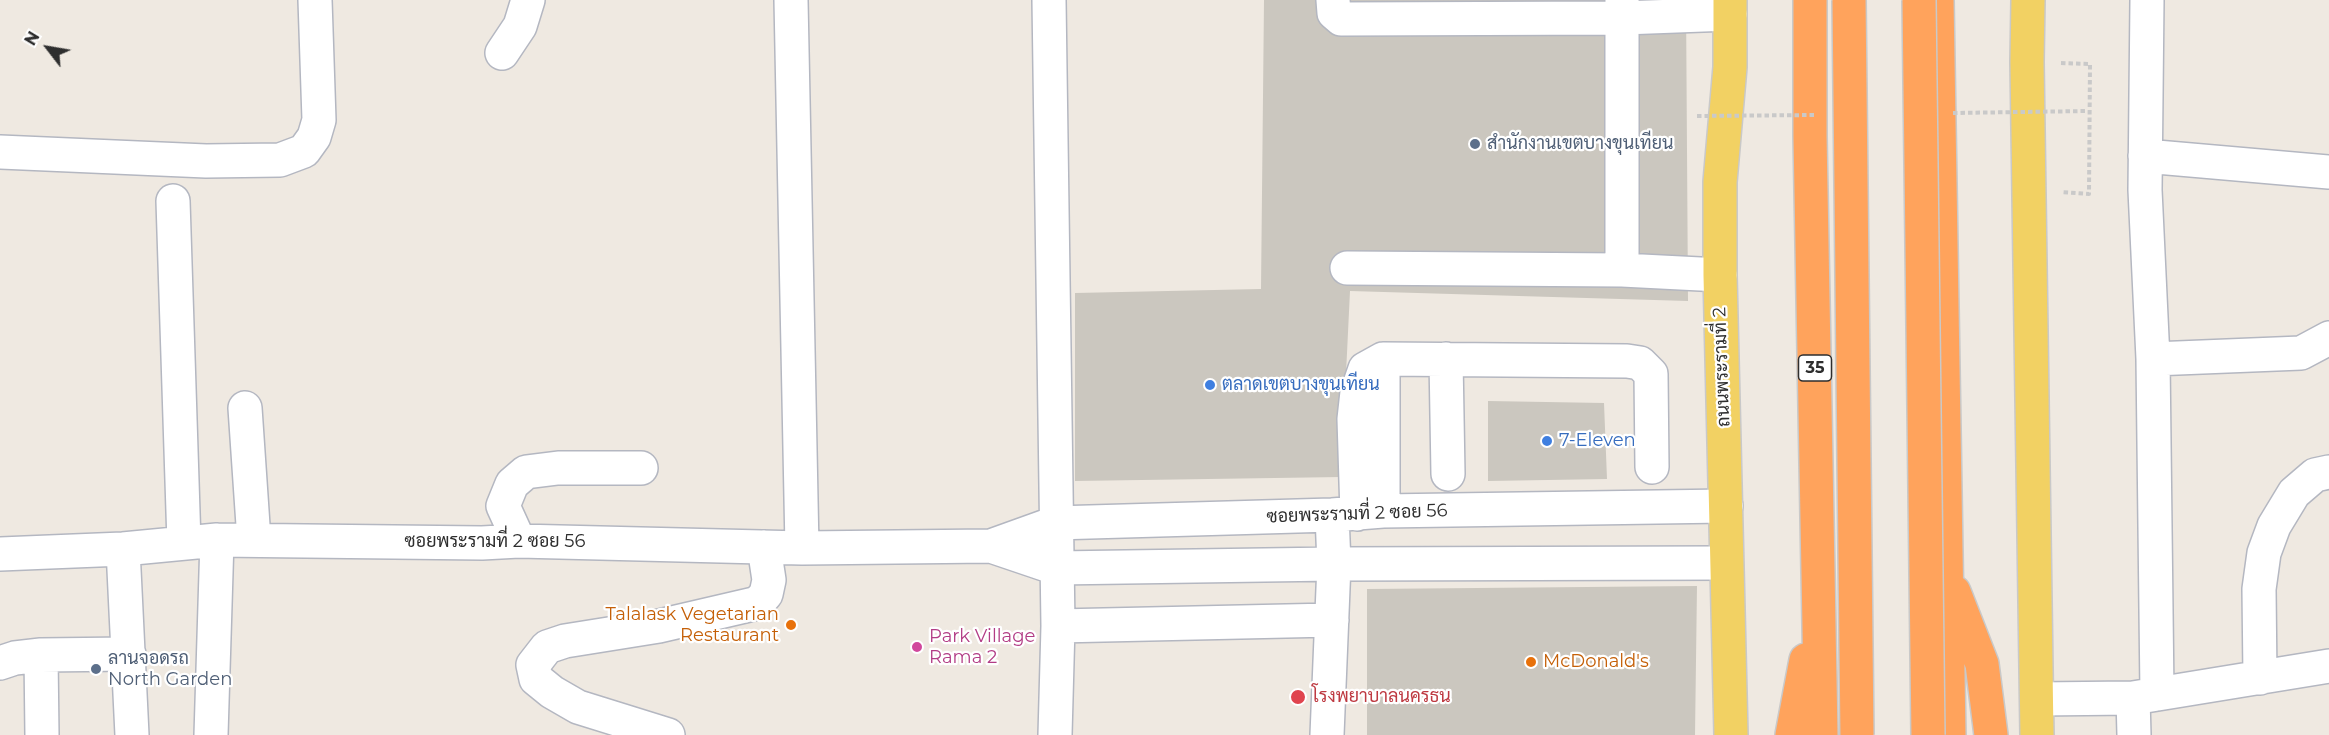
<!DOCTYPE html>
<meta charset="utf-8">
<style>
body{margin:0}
#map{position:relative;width:2329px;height:735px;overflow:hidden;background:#efe9e1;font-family:Montserrat,sans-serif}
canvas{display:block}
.north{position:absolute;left:18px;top:18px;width:60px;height:60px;-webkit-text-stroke:4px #fff;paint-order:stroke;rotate:301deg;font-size:16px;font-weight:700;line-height:24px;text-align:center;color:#2e2e2e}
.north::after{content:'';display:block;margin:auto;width:21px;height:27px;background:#2e2e2e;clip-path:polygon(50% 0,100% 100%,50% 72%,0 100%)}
</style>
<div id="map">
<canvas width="2329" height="735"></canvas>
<div class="north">N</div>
</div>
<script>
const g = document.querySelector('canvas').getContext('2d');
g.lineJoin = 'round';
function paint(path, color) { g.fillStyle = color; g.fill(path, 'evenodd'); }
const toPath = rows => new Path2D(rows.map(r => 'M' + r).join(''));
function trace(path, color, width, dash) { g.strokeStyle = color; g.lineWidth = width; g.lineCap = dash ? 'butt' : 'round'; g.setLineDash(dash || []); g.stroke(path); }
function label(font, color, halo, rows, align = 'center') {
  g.font = font + ' Montserrat,Sarabun,sans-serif'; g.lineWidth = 4.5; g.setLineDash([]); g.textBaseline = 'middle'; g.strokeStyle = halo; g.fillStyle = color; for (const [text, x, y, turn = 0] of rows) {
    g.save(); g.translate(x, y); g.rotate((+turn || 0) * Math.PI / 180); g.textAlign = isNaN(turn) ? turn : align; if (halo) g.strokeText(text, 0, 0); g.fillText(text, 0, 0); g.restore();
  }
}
paint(toPath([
 [1264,0,1686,0,1688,301,1350,291,1341,477,1075,481,1075,293,1261,289],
 [1488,401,1604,403,1607,479,1488,481],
 [1697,586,1695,735,1367,735,1367,589]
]), '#cbc7bf');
const minor = toPath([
 [791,0,802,548],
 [1049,0,1058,626,1055,735],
 [1333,0,1334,13,1341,19,1623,18,1730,14],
 [2147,0,2145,190,2153,359,2157,694],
 [502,53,520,26,528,0],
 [0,152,206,161,280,160,304,151,314,137,319,120,315,0],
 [2145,156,2329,172],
 [173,201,184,543],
 [1347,268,1622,270,1720,275],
 [1622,270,1622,0],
 [1446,359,1448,474],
 [2153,359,2301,353,2329,338],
 [245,408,254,540],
 [1383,511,1383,359],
 [1357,514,1354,419,1357,392,1365,369,1383,359,1627,361,1640,363,1651,374,1652,467],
 [519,541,503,506,512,484,526,472,558,468,641,468],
 [123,549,132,735],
 [0,554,123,549,217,540,482,543,519,541,802,548,991,546],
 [1726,563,1334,564,1056,568,991,546,1055,523,1332,515,1383,511,1726,506],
 [1058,626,1332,620],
 [41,655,42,735],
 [0,663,15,658,41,655,129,654],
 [2260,678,2259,589,2264,553,2274,526,2294,493,2315,475,2329,472],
 [2133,698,2134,735],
 [2037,699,2133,698,2329,666],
 [211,735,217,540],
 [668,735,578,707,552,692,536,679,533,665,547,647,565,641,659,626,758,603,766,594,769,580,764,547],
 [1327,735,1334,564,1332,515]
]);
const major = toPath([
 [1730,0,1730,67,1720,182,1720,275,1731,735],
 [2028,0,2027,62,2037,735]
]);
const highway = toPath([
 [1810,0,1810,136,1821,735],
 [1937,0,1949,735],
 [1954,592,1982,664,1991,735],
 [1792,735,1806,660]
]);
trace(minor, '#b4b7c1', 36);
trace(major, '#c9c9c9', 36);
trace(highway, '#c9c9c9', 36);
trace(toPath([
 [2061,63,2090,64,2089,194,2061,192]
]), '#c9c9c9', 4, [4.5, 3]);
trace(minor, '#fff', 33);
trace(major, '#f2d163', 33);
trace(highway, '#ffa35c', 33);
const highwayBridge = toPath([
 [1849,0,1857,735],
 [1919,0,1928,735]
]);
trace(highwayBridge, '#c9c9c9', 36, []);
trace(toPath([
 [1953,113,2088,111],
 [1697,116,1816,115]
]), '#c9c9c9', 4, [4.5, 3]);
trace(highwayBridge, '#ffa35c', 33);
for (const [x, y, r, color] of [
 [1475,144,6,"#5c6f8a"],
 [1210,385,6,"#3f7fe0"],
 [1547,441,6,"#3f7fe0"],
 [791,625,6,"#e8710a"],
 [917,647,6,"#d1479c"],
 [1531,662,6,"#e8710a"],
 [96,669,6,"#5c6f8a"],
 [1298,697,8,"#e0444e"]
]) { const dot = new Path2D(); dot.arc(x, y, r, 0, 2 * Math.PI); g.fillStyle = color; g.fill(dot); trace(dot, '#fff', 2); }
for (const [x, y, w] of [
 [1815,368,33]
]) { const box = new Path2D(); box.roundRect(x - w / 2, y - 13, w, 26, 4.5); g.fillStyle = '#fff'; g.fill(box); trace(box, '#2e2e2e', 1.5); }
label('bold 16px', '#2e2e2e', null, [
 ["35",1815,368]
]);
label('18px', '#4e5e75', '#fff', [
 ["สำนักงานเขตบางขุนเทียน",1487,144],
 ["ลานจอดรถ",108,659],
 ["North Garden",108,680]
], 'left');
label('18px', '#2e2e2e', '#fff', [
 ["ถนนพระรามที่ 2",1722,367,-92],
 ["ซอยพระรามที่ 2 ซอย 56",1357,514,-2],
 ["ซอยพระรามที่ 2 ซอย 56",495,542]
]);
label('18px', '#366cbe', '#fff', [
 ["ตลาดเขตบางขุนเทียน",1222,385],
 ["7-Eleven",1559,441]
], 'left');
label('18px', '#c56008', '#fff', [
 ["Talalask Vegetarian",779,615],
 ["Restaurant",779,636],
 ["McDonald's",1543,662,"left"]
], 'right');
label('18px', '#b23c85', '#fff', [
 ["Park Village",929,637],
 ["Rama 2",929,658]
], 'left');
label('18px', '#be3a42', '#fff', [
 ["โรงพยาบาลนครธน",1312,697]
], 'left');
</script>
